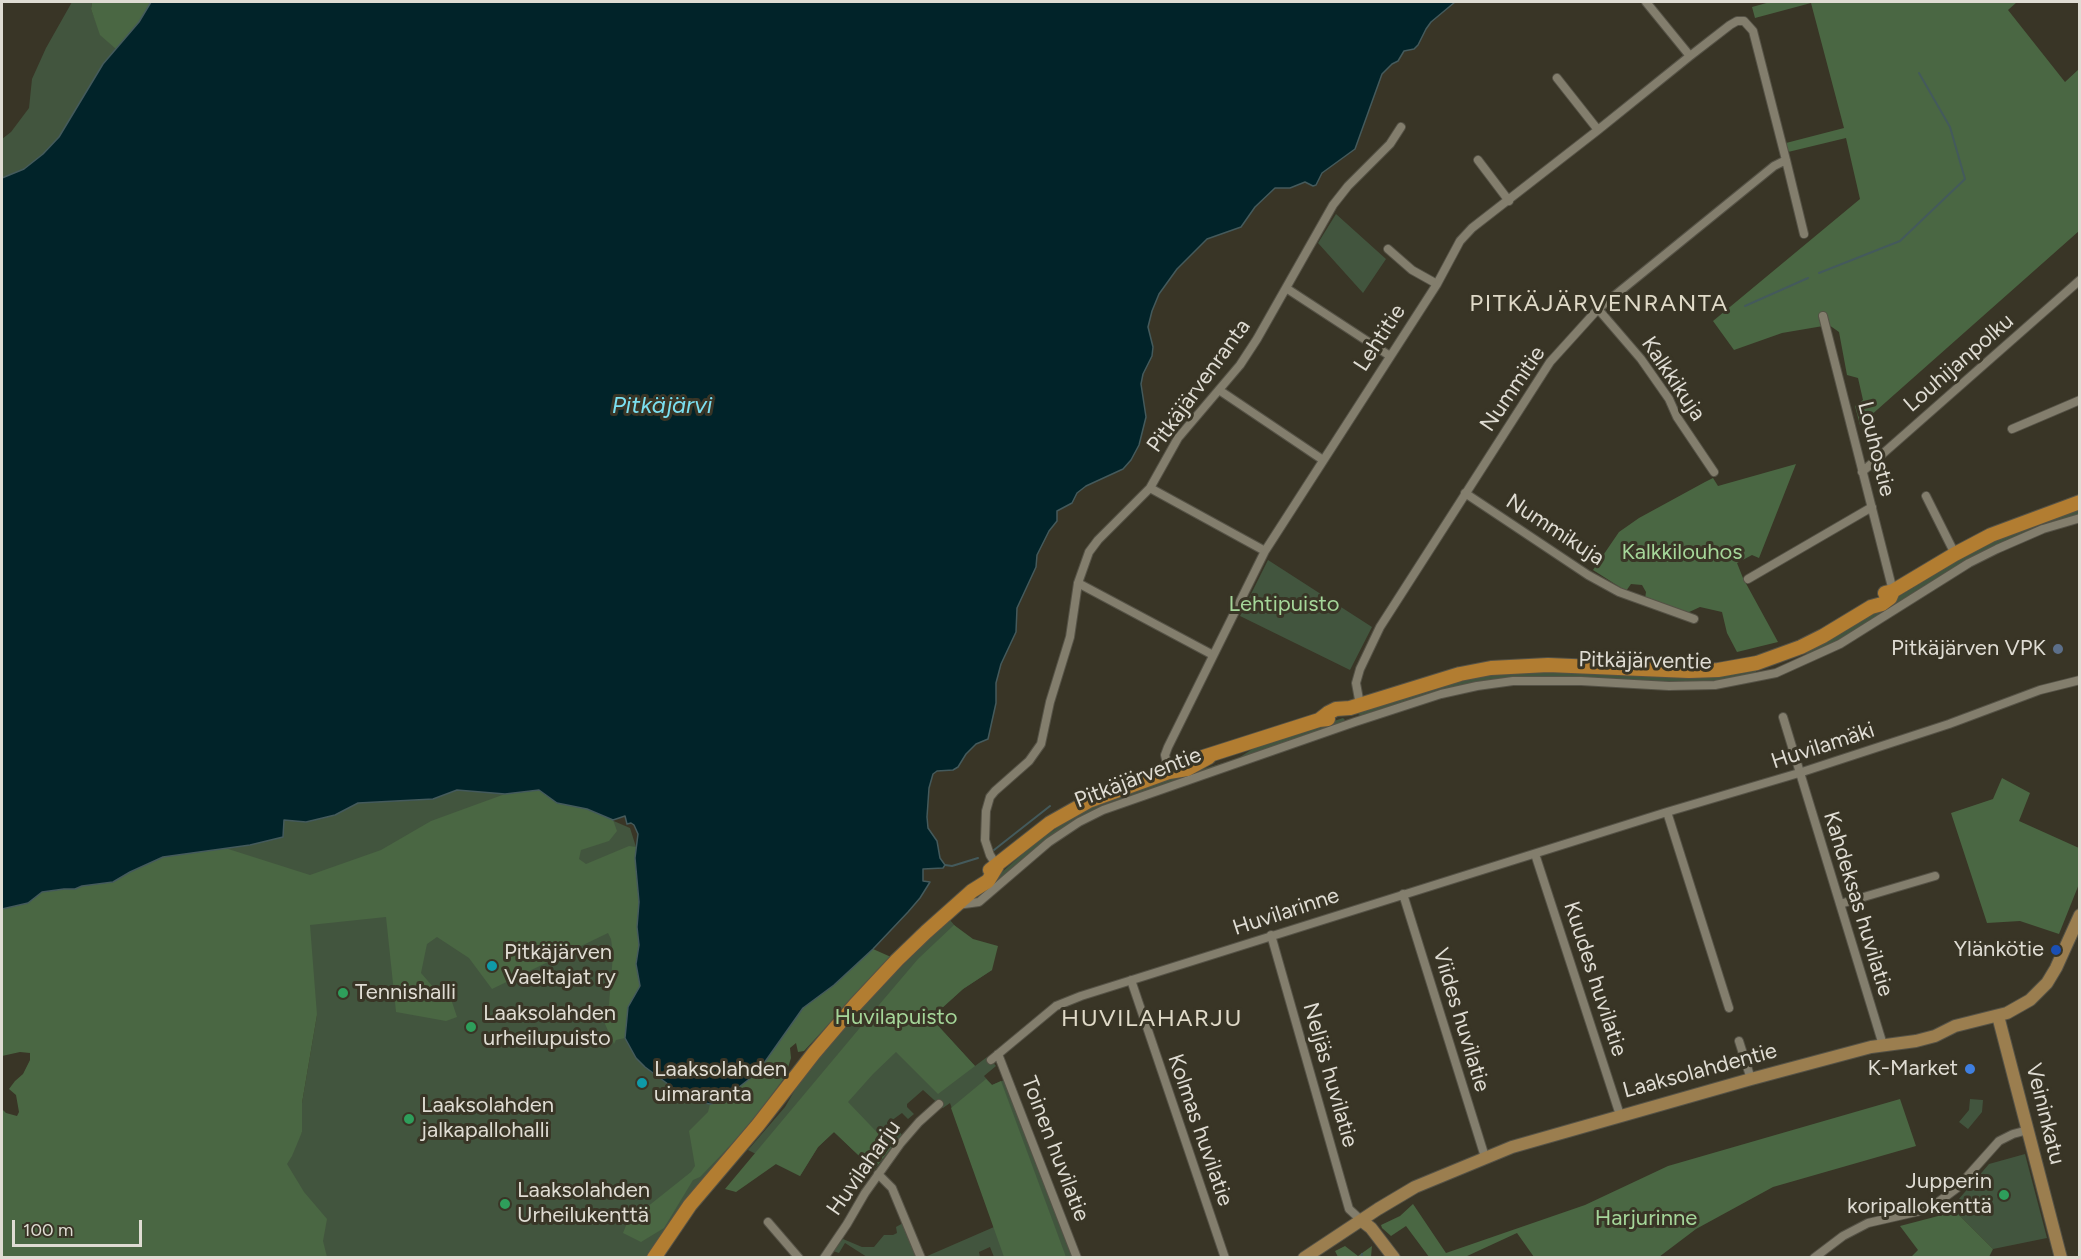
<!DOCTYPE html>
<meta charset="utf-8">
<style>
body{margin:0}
#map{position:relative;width:2081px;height:1259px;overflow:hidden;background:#393526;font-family:Figtree,sans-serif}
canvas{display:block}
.frame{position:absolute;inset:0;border:3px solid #dfdcd3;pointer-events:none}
.scale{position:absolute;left:12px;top:1220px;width:130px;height:27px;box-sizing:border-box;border:3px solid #dfdcd3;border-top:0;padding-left:8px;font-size:18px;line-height:21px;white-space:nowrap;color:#dfdcd3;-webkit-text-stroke:4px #393526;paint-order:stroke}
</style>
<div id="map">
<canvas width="2081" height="1259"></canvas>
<div class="frame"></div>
<div class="scale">100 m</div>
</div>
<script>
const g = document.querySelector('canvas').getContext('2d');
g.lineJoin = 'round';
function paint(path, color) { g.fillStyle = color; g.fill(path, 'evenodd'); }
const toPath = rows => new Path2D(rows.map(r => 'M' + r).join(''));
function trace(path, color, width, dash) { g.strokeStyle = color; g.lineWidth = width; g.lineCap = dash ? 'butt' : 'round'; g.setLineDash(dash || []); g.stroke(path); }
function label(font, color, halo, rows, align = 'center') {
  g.font = font + ' Figtree,sans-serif'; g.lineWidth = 6; g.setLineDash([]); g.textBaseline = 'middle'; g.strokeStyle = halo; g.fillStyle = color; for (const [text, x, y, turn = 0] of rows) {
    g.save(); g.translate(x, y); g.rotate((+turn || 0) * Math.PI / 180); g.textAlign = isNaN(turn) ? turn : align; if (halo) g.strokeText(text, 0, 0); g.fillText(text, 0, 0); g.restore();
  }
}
paint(toPath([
 [72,2,92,2,91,9,101,34,137,2,156,2,150,15,97,73,75,133,2,192,2,139,11,132,29,108,32,79,46,48],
 [1336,214,1386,259,1363,293,1318,243],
 [2079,509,2079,515,2014,539,1857,630,1808,657,1806,653,1824,642,1978,548,2024,527],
 [1268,560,1372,627,1350,670,1240,616],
 [1755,668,1757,674,1719,682,1696,683,1568,677,1512,677,1362,716,1358,714,1364,710,1456,681,1511,671,1588,671,1674,677,1706,676],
 [1343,718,1345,720,1342,723,1197,775,1196,771,1237,759,1254,748],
 [451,751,630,828,636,847,635,858,639,902,638,936,637,992,625,1038,636,1058,645,1067,684,1096,694,1101,710,1104,749,1126,647,1257,217,1257,302,1132,302,1103,317,1015,222,847,163,857],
 [1190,771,1193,777,1098,810,996,884,992,881,1036,842,1089,807],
 [950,920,992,970,963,989,931,1018,975,1066,987,1057,991,1060,996,1066,984,1076,992,1085,1009,1078,1075,1257,994,1257,990,1247,979,1252,980,1257,959,1256,925,1257,994,1227,950,1103,943,1108,923,1090,907,1104,907,1107,914,1114,908,1119,902,1113,891,1121,902,1135,874,1170,834,1132,818,1147,800,1176,748,1150,785,1107,799,1083,818,1059,869,999,928,940],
 [1970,1099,1983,1100,1982,1112,1968,1129,1959,1122,1969,1110],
 [2025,1154,2047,1238,1993,1249,1960,1216,1958,1200,1989,1164],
 [903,1223,918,1257,903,1257,899,1256,897,1257,867,1257,845,1243,839,1253,833,1251,843,1239,862,1247,874,1247,884,1235,893,1235,897,1233,896,1227]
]), '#42553e');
paint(toPath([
 [92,2,151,2,139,22,116,49,100,35,91,9],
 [1770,2,2017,2,2008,10,2065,82,2079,69,2079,231,1860,425,1855,406,1863,400,1858,378,1847,375,1839,332,1829,325,1782,333,1734,350,1713,321,1860,199,1846,138,1788,152,1786,143,1844,128,1811,3,1755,18,1752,7],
 [1796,464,1759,558,1752,555,1737,563,1743,578,1778,642,1737,652,1727,633,1722,612,1700,607,1687,613,1645,599,1646,592,1642,585,1631,584,1626,591,1593,570,1619,532,1639,518,1705,482,1713,478,1718,486],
 [2002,778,2030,793,2019,821,2079,848,2079,884,2059,934,2020,921,1987,923,1951,813,1993,799],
 [539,790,557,803,587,809,613,820,617,831,609,841,581,850,579,859,586,864,629,846,636,847,635,858,639,902,637,927,639,945,636,964,640,986,628,1007,625,1038,616,1040,614,1044,605,1024,609,1004,613,954,611,939,608,933,492,989,469,958,437,937,427,944,421,973,434,988,451,999,457,1017,446,1021,396,1012,386,917,310,925,317,1015,302,1103,302,1132,292,1156,287,1164,304,1192,327,1219,323,1241,327,1257,2,1257,2,1109,6,1113,17,1116,19,1112,16,1095,9,1089,15,1081,23,1074,30,1060,30,1053,20,1052,2,1056,2,909,28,903,42,892,64,889,75,889,82,886,113,882,130,872,163,857,222,847,310,875,381,850,431,821,505,794],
 [954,925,973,939,998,946,992,970,963,989,931,1018,975,1066,938,1094,896,1052,873,1074,848,1102,891,1147,874,1170,834,1132,818,1147,800,1176,776,1164,736,1192,725,1189,884,999,918,959],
 [873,949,891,957,804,1051,798,1052,796,1043,790,1048,791,1058,785,1077,749,1126,700,1177,693,1180,664,1228,641,1242,623,1233,627,1223,691,1172,695,1166,689,1131,708,1112,710,1104,720,1102,757,1073,803,1008,834,985],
 [986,1079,992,1085,1001,1081,1066,1257,1004,1257,951,1108],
 [1900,1099,1916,1146,1773,1187,1696,1229,1659,1257,1534,1257,1517,1233,1465,1257,1429,1257,1406,1226,1391,1236,1382,1228,1381,1225,1400,1216,1413,1204,1446,1253,1585,1205,1668,1166],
 [1958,1200,1960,1216,1993,1249,1989,1257,1911,1257,1918,1250,1900,1226,1942,1215],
 [1345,1246,1358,1256,1372,1246,1371,1257,1338,1257,1335,1251]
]), '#4a6743');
const water = toPath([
 [151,2,1455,2,1431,22,1426,29,1418,45,1414,49,1404,51,1398,61,1392,64,1382,74,1355,149,1322,173,1316,185,1313,186,1305,182,1290,188,1275,188,1255,207,1241,227,1207,239,1177,269,1159,294,1152,311,1148,327,1153,347,1152,356,1143,374,1141,384,1146,417,1139,445,1131,460,1123,469,1086,486,1077,493,1072,503,1057,511,1057,521,1049,531,1037,555,1036,567,1017,608,1016,632,1001,664,996,683,996,703,988,739,976,744,966,754,958,767,953,770,937,771,933,774,929,788,927,817,928,828,937,841,940,858,945,865,943,868,923,869,923,881,930,882,920,898,908,912,873,949,834,985,803,1008,757,1073,720,1102,710,1104,694,1101,684,1096,645,1067,636,1058,625,1038,628,1007,640,986,636,964,639,945,637,927,639,902,635,858,638,834,634,825,631,823,627,824,625,816,613,820,587,809,557,803,539,790,505,794,457,790,433,799,358,803,335,815,306,822,284,820,283,837,250,845,163,857,130,872,113,882,82,886,75,889,64,889,42,892,28,903,2,909,2,178,24,169,43,154,59,137,103,64,139,22,151,2]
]);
paint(water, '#012329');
trace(water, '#445a5c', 1.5);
trace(toPath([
 [1819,273,1900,241,1965,179,1950,127,1919,73],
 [1745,306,1808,278],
 [994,850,1050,806],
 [945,865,952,866,978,858],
 [1361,1258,1362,1254]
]), '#445a5c', 2);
const street = toPath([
 [1646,2,1690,56],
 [1557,78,1598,130],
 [1478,160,1509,201],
 [1786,160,1804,234],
 [1388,249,1412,270,1437,284],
 [1286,288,1390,356],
 [1598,309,1641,359,1669,399,1677,417,1714,472],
 [1823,316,1893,591],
 [1219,390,1323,460],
 [2012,429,2080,400],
 [1862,472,2080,280],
 [1150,488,1265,551],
 [1465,493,1588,575,1619,592,1694,619],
 [1926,496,1955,554],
 [1748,579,1872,507],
 [1078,583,1213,655],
 [1783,717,1883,1045],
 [1169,772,1165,755,1168,747,1265,551,1437,284,1460,241,1472,228,1598,130,1690,56,1730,25,1737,21,1744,21,1753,31,1786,160,1774,166,1598,309,1550,362,1380,627,1360,669,1356,683,1360,705],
 [1667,812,1729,1008],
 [1535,854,1620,1115],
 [997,866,990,855,985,840,986,811,990,797,995,791,1029,761,1041,744,1050,702,1070,637,1078,583,1089,552,1098,540,1150,488,1178,438,1240,365,1257,339,1333,205,1348,186,1390,144,1401,127],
 [1403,894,1485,1157],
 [1840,904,1935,876],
 [957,905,979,902,1049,842,1079,822,1103,810,1355,722,1441,694,1477,686,1513,681,1581,681,1669,686,1715,685,1776,673,1840,644,1969,563,1997,549,2043,529,2080,518],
 [1271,935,1349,1209,1362,1221],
 [1131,980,1225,1258],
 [1739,1041,1751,1079],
 [998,1054,1077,1258],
 [991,1060,1056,1006,1081,996,1667,812,1799,773,1949,724,2040,690,2080,680],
 [878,1174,892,1188,921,1258],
 [768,1222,799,1258],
 [824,1258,847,1224,865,1193,900,1144,919,1122,939,1104],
 [1814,1258,1843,1236,1868,1223,1929,1209,1957,1188,1999,1141,2013,1134,2028,1130]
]);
const secondary = toPath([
 [1998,1016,2061,1258],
 [1362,1221,1371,1228,1394,1258],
 [1304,1258,1378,1209,1415,1187,1512,1147,1751,1079,1871,1047,1916,1041,1935,1036,1955,1026,2007,1013,2030,1000,2047,983,2056,968,2080,915]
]);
const primary = toPath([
 [1885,593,1893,591,1955,554,1991,535,2080,502],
 [1319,720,1328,713,1336,709,1350,708,1460,674,1491,668,1548,665,1689,671,1718,670,1757,663,1801,647,1823,636,1871,607,1882,604,1890,598,1893,591],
 [1200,758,1319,720,1328,719],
 [990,870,1050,823,1089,801,1169,772,1187,769,1209,757],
 [654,1258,690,1205,758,1125,814,1053,855,1005,897,960,926,932,972,891,988,881,997,866]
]);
trace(street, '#555246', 10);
trace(secondary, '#555246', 14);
trace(primary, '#555246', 16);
trace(street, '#837e6d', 8);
trace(secondary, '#9b7e4f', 12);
trace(primary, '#b27d31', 14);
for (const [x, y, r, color] of [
 [2058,649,6,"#5c6f8a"],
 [2056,950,6,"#1a4fb4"],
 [492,966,6,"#0f9aa8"],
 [343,993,6,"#2e9e5b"],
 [471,1027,6,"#2e9e5b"],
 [1970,1069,6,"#3f7fe0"],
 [642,1083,6,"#0f9aa8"],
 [409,1119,6,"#2e9e5b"],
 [2004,1195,6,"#2e9e5b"],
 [505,1204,6,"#2e9e5b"]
]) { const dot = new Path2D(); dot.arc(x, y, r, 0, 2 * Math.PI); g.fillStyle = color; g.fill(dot); trace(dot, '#393526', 2); }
label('22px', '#dfdcd3', '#393526', [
 ["Lehtitie",1380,338,-57],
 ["Louhijanpolku",1959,363,-41],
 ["Kalkkikuja",1673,379,56],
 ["Pitkäjärvenranta",1199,386,-54],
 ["Nummitie",1513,389,-56],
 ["Louhostie",1876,449,76],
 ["Nummikuja",1555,530,33],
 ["Pitkäjärventie",1645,661,1],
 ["Huvilamäki",1823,746,-18],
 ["Pitkäjärventie",1138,778,-21],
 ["Kahdeksas huvilatie",1858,904,73],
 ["Huvilarinne",1286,912,-18],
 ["Kuudes huvilatie",1595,979,72],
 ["Viides huvilatie",1461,1020,73],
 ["Laaksolahdentie",1700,1071,-15],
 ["Neljäs huvilatie",1330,1075,74],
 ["Veininkatu",2045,1114,76],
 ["Kolmas huvilatie",1200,1130,71],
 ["Toinen huvilatie",1055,1149,69],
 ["Huvilaharju",864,1168,-55]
]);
label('22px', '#a5d699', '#393526', [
 ["Kalkkilouhos",1682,553],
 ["Lehtipuisto",1284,605],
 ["Huvilapuisto",896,1018],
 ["Harjurinne",1646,1219]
]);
label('22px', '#dfdcd3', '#393526', [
 ["Pitkäjärven VPK",2046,649,"right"],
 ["Ylänkötie",2044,950,"right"],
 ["Pitkäjärven",504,953],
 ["Vaeltajat ry",504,978],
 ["Tennishalli",355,993],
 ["Laaksolahden",483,1014],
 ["urheilupuisto",483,1039],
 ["K-Market",1958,1069,"right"],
 ["Laaksolahden",654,1070],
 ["uimaranta",654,1095],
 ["Laaksolahden",421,1106],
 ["jalkapallohalli",421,1131],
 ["Jupperin",1992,1182,"right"],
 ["koripallokenttä",1992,1207,"right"],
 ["Laaksolahden",517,1191],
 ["Urheilukenttä",517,1216]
], 'left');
g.letterSpacing = '1.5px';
label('24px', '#e0dac8', '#393526', [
 ["PITKÄJÄRVENRANTA",1599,304],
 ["HUVILAHARJU",1152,1019]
]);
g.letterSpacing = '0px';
label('italic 24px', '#7bdff0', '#393526', [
 ["Pitkäjärvi",662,406]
]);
</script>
